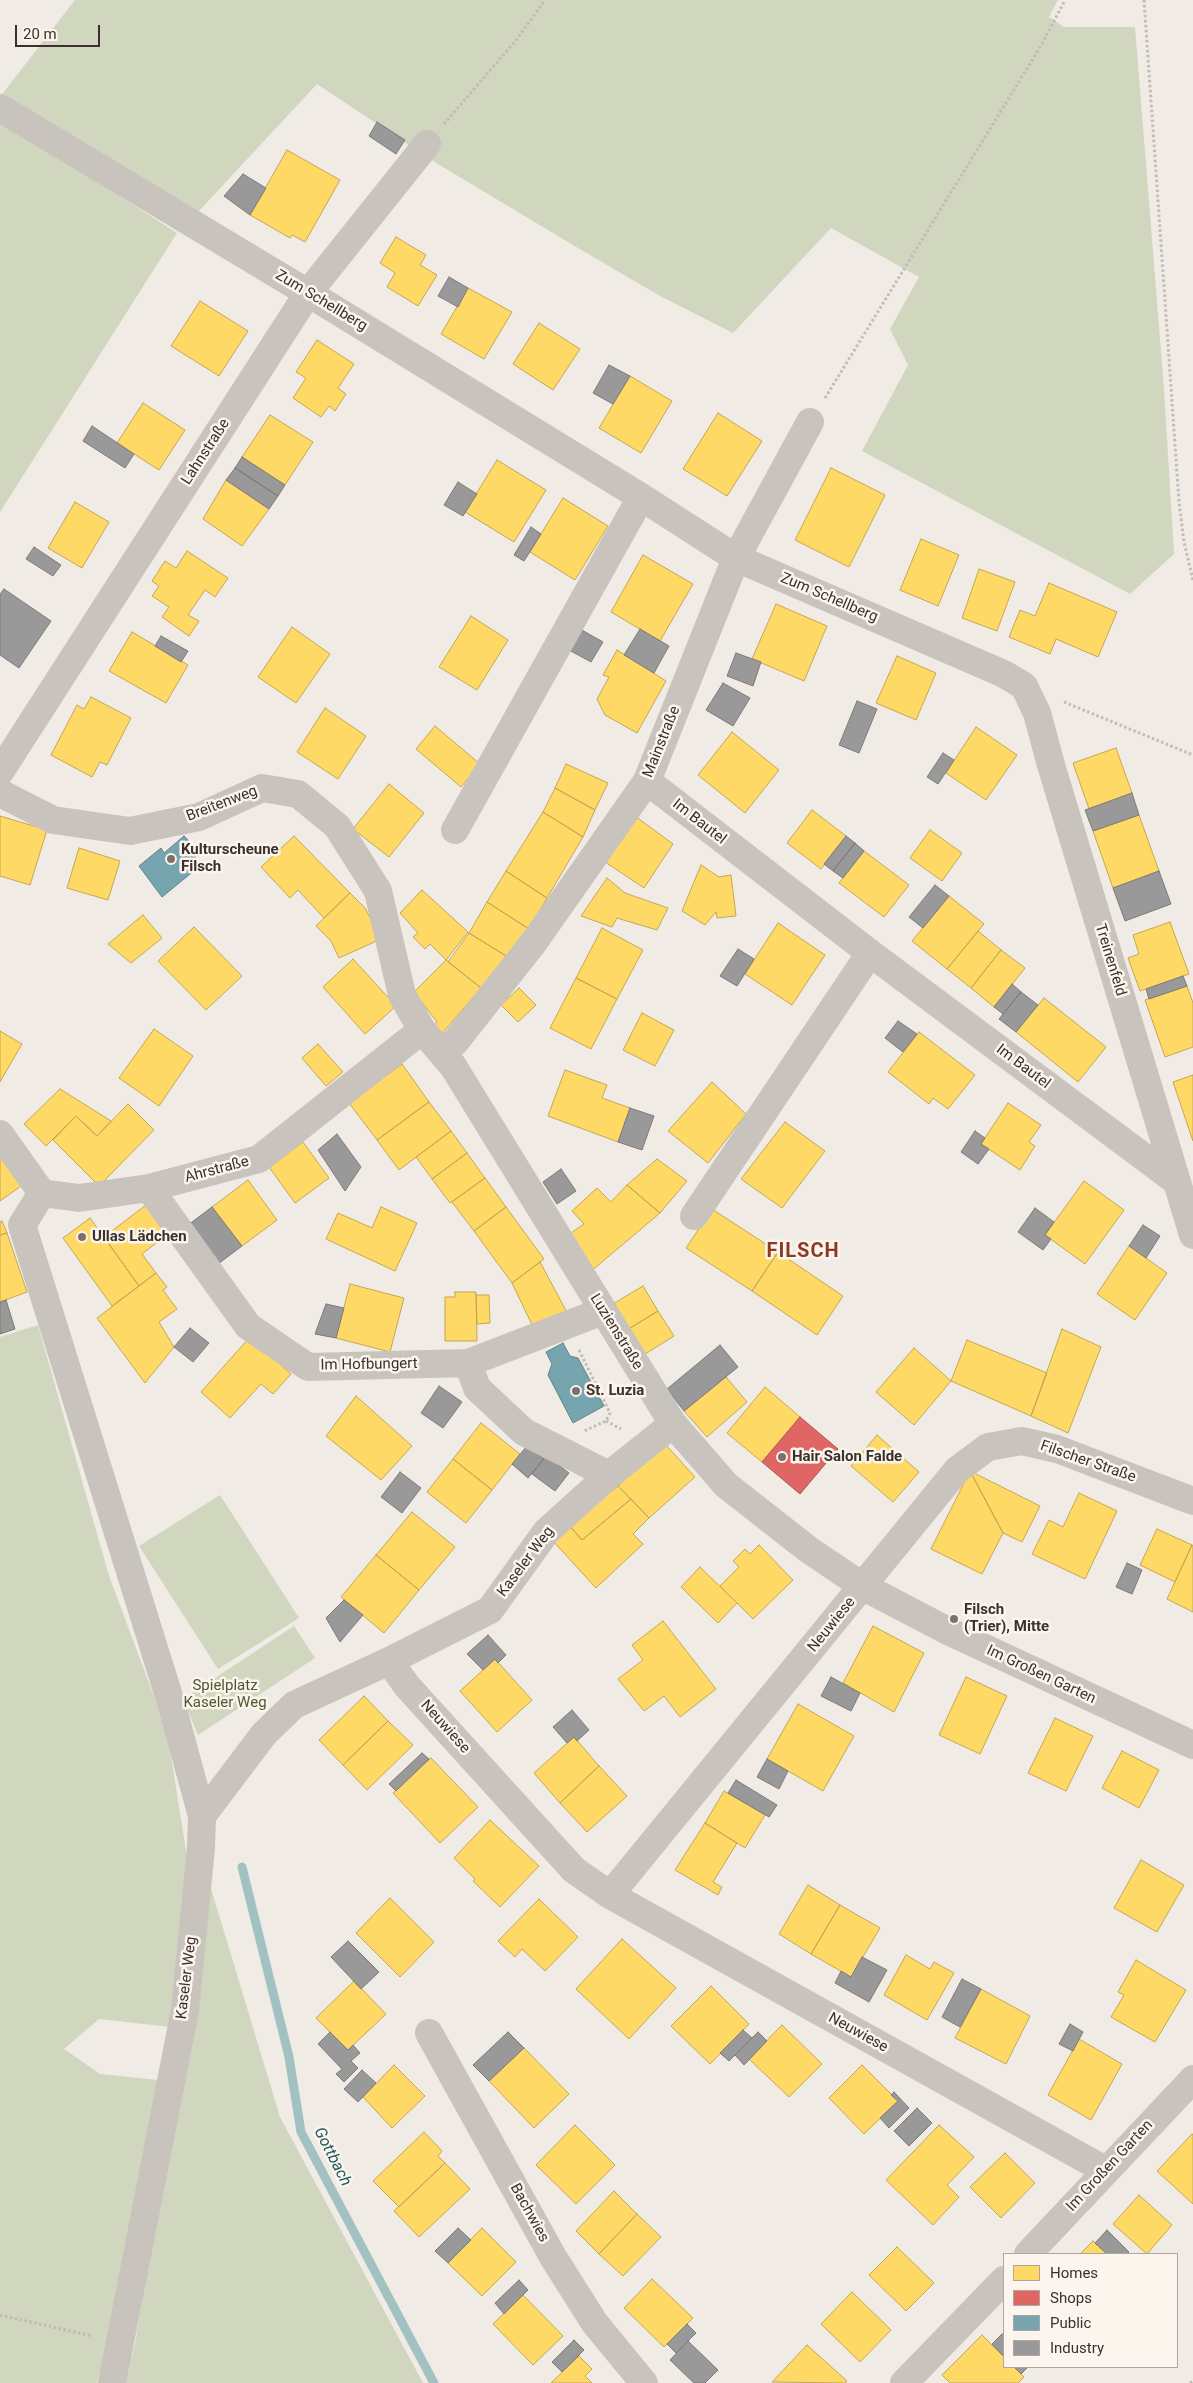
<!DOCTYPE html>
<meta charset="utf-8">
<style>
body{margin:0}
#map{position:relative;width:1193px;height:2383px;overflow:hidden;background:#f0ebe5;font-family:Roboto,sans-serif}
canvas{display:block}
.legend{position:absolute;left:1003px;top:2253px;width:175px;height:115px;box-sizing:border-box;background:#fbf5ee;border:1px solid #aea6a0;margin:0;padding:6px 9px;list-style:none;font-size:15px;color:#3b302b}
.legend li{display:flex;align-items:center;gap:10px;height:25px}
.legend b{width:25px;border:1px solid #aea6a0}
.scale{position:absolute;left:15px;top:25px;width:85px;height:22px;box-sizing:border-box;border:2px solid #3b302b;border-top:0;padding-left:6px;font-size:15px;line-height:18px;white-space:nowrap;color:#3b302b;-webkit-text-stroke:4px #fbf5ee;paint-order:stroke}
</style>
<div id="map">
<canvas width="1193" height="2383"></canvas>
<ul class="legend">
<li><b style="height:14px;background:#ffd966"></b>Homes</li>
<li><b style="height:14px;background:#e06666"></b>Shops</li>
<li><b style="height:14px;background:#76a5af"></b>Public</li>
<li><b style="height:14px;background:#999"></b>Industry</li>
</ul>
<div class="scale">20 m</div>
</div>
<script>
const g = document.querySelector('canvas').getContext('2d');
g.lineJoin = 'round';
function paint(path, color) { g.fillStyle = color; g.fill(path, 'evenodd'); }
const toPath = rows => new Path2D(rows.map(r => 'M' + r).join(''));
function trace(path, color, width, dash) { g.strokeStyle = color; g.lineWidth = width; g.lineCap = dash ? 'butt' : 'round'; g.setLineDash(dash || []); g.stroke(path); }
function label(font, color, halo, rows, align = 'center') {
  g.font = font + ' Roboto,sans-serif'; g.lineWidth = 5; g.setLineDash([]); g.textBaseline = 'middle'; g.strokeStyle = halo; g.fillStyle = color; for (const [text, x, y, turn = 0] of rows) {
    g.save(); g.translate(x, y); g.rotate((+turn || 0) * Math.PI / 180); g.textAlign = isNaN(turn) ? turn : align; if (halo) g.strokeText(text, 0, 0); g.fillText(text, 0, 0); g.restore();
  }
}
paint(toPath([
 [75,0,1058,0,1049,17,1064,27,1135,27,1164,389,1174,554,1130,594,862,451,908,365,890,329,919,277,831,228,733,333,660,296,573,245,433,161,317,84,198,212,0,97],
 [0,119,177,233,0,512],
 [38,1325,109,1576,167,1731,187,1857,171,2027,99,2019,64,2049,100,2074,158,2080,107,2345,97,2383,0,2383,0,1337],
 [220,1495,299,1618,218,1669,139,1546],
 [294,1626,315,1658,198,1735,183,1699],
 [209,1882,280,2117,423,2383,126,2383,136,2338]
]), '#d1d6bf');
const homes = toPath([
 [287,150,340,180,305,242,292,235,290,238,250,215,287,150],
 [396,237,426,255,420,265,437,275,418,306,387,287,395,273,380,263,396,237],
 [468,288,512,312,484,359,441,334,468,288],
 [200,301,248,331,219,376,171,346,200,301],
 [539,323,580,349,553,390,513,364,539,323],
 [317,340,354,364,338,388,346,394,335,411,329,406,321,417,293,398,306,378,296,372,317,340],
 [630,376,672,401,641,453,599,428,630,376],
 [143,403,185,430,159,470,117,443,143,403],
 [718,413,762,441,727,496,683,469,718,413],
 [270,415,313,442,285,485,242,457,270,415],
 [497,460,546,490,514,542,465,512,497,460],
 [831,468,885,495,849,567,795,540,831,468],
 [226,480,269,509,242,546,203,519,226,480],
 [563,498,608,526,575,580,530,552,563,498],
 [75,502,109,522,82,568,48,548,75,502],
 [921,539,959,555,938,606,900,590,921,539],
 [187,551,228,578,215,597,205,590,188,615,199,621,189,636,162,617,169,607,152,596,159,586,152,581,165,561,176,568,187,551],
 [643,555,693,584,660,641,611,612,643,555],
 [979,569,1015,582,997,631,962,618,979,569],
 [1049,583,1117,612,1098,657,1056,639,1050,654,1009,637,1020,610,1035,616,1049,583],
 [776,604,827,626,804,681,752,659,776,604],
 [471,616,508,640,477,690,439,667,471,616],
 [292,627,330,654,296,703,258,677,292,627],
 [132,632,188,665,166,703,109,671,132,632],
 [617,650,666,681,637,733,605,715,597,699,609,677,603,675,617,650],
 [897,656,936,673,916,720,876,703,897,656],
 [91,697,131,718,107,765,100,762,92,777,51,755,77,705,84,709,91,697],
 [325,708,366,736,338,779,297,752,325,708],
 [435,726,480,764,461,787,416,749,435,726],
 [976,727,1017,755,986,800,946,773,976,727],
 [732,732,779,770,745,813,698,775,732,732],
 [1116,748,1132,793,1089,809,1073,763,1116,748],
 [566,764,608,783,595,810,555,788,566,764],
 [389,784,424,813,389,857,353,829,389,784],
 [555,788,595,810,583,837,543,812,555,788],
 [812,810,846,836,821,869,787,843,812,810],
 [543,812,583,837,547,898,506,871,543,812],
 [1139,815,1159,871,1113,888,1093,831,1139,815],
 [0,816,47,830,30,885,0,876,0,816],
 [635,816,673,844,644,888,605,862,635,816],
 [930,830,962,853,942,881,910,858,930,830],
 [294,836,350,893,324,918,298,890,290,898,261,867,294,836],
 [79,848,120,861,108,900,67,888,79,848],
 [864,851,909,885,884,917,839,883,864,851],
 [701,865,719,877,731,875,736,916,717,918,716,912,705,925,682,911,701,865],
 [506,871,547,898,529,929,487,902,506,871],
 [607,878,625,893,668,908,657,930,617,918,612,927,581,916,607,878],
 [422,890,468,932,446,960,430,944,425,949,413,937,418,933,400,913,422,890],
 [350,893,365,908,381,939,339,958,331,941,316,926,350,893],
 [949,896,984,924,947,969,912,941,949,896],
 [487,902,529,929,511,959,469,933,487,902],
 [143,915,162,938,131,963,108,944,143,915],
 [1170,922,1189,974,1140,991,1128,958,1139,954,1133,935,1170,922],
 [778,923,825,955,792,1005,745,974,778,923],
 [194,927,242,976,206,1010,158,961,194,927],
 [602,928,643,950,617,999,576,978,602,928],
 [978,931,1001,950,971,988,947,969,978,931],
 [469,933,511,959,485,991,448,962,469,933],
 [1001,950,1025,968,994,1007,971,988,1001,950],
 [353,959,396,1006,365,1034,323,987,353,959],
 [446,960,481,988,440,1036,432,1028,437,1022,414,992,446,960],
 [576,978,617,999,591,1049,550,1028,576,978],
 [1187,986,1193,1003,1193,1047,1165,1057,1145,1000,1187,986],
 [519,988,536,1005,518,1022,501,1005,519,988],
 [1044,998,1106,1047,1078,1082,1016,1032,1044,998],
 [642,1013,674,1030,655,1066,623,1050,642,1013],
 [154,1029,193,1056,159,1106,119,1078,154,1029],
 [0,1031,22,1044,0,1082,0,1031],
 [919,1032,975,1075,948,1109,933,1098,929,1104,888,1072,919,1032],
 [318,1044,343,1072,326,1086,302,1058,318,1044],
 [402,1064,429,1102,377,1140,349,1103,402,1064],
 [565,1070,607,1085,602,1098,630,1108,618,1142,548,1116,565,1070],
 [1193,1075,1193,1141,1173,1082,1193,1075],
 [712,1082,746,1114,708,1163,668,1131,712,1082],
 [60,1089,111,1121,97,1136,76,1116,46,1146,24,1124,60,1089],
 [429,1102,451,1131,399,1170,377,1140,429,1102],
 [1008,1103,1041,1125,1029,1142,1035,1146,1020,1170,981,1144,1008,1103],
 [128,1104,154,1130,99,1186,53,1140,76,1116,97,1136,128,1104],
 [785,1122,825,1151,782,1208,741,1179,785,1122],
 [451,1131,467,1153,432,1179,416,1157,451,1131],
 [303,1142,329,1178,295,1203,269,1167,303,1142],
 [467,1153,485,1178,450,1203,432,1179,467,1153],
 [3,1157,21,1186,0,1201,0,1160,3,1157],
 [657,1159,687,1181,660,1213,627,1185,657,1159],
 [485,1178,506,1207,474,1231,452,1202,485,1178],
 [248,1180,277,1220,242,1246,212,1207,248,1180],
 [1084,1181,1124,1210,1085,1264,1045,1235,1084,1181],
 [627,1185,660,1213,589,1273,565,1237,584,1224,572,1211,597,1188,611,1202,627,1185],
 [146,1205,168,1234,142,1254,156,1273,139,1286,104,1237,146,1205],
 [381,1207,417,1223,395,1271,326,1239,338,1213,372,1228,381,1207],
 [506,1207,544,1259,512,1283,474,1231,506,1207],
 [712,1209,778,1252,752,1291,686,1248,712,1209],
 [90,1218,139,1286,112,1306,63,1238,90,1218],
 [2,1221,7,1233,0,1235,0,1222,2,1221],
 [7,1233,27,1292,0,1302,0,1235,7,1233],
 [1129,1246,1167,1273,1135,1320,1097,1294,1129,1246],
 [778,1252,843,1296,817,1335,752,1291,778,1252],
 [540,1262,570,1318,535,1331,512,1283,540,1262],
 [156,1273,167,1287,163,1290,177,1309,159,1322,174,1347,145,1383,97,1318,156,1273],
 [350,1284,404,1298,390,1352,336,1338,350,1284],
 [643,1286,658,1311,627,1330,611,1305,643,1286],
 [455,1292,476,1292,477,1341,445,1341,445,1297,455,1297,455,1292],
 [476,1295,489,1295,490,1323,477,1324,476,1295],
 [658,1311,674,1336,642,1356,627,1330,658,1311],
 [1062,1329,1101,1347,1068,1433,1031,1416,1062,1329],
 [250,1337,291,1374,273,1394,261,1384,230,1418,201,1392,250,1337],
 [967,1340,1047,1373,1031,1416,951,1381,967,1340],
 [914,1348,951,1381,914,1425,876,1392,914,1348],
 [726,1377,747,1402,707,1437,684,1411,726,1377],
 [765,1387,800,1417,762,1462,727,1433,765,1387],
 [356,1396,412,1446,381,1480,326,1436,356,1396],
 [481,1423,520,1454,492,1490,453,1459,481,1423],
 [877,1435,919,1472,893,1502,851,1466,877,1435],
 [665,1444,695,1477,649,1518,618,1486,665,1444],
 [453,1459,492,1490,466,1523,427,1492,453,1459],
 [970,1471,1003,1533,982,1574,931,1549,970,1471],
 [970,1471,1040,1506,1022,1542,1003,1533,970,1471],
 [618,1486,631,1499,582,1540,569,1525,618,1486],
 [1079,1493,1117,1511,1085,1579,1032,1554,1049,1520,1063,1527,1079,1493],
 [631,1499,649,1518,633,1534,643,1544,596,1588,552,1540,569,1525,582,1540,631,1499],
 [412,1512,455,1547,419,1590,376,1555,412,1512],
 [1157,1529,1192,1545,1175,1582,1140,1565,1157,1529],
 [759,1545,793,1580,753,1619,720,1586,739,1567,733,1561,745,1549,750,1554,759,1545],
 [1192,1545,1193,1546,1193,1612,1167,1599,1192,1545],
 [376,1555,419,1590,384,1633,341,1597,376,1555],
 [700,1567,737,1603,718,1623,681,1587,700,1567],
 [663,1621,716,1689,680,1717,664,1696,644,1711,618,1679,643,1660,632,1645,663,1621],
 [873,1626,924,1653,894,1712,843,1683,873,1626],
 [495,1659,532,1700,497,1732,460,1691,495,1659],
 [966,1677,1007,1696,980,1754,939,1735,966,1677],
 [364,1696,388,1721,343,1765,319,1740,364,1696],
 [798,1704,854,1736,823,1791,767,1759,798,1704],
 [1055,1718,1093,1736,1066,1791,1028,1773,1055,1718],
 [388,1721,413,1745,367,1790,343,1765,388,1721],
 [574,1737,599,1766,560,1803,534,1773,574,1737],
 [1122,1751,1159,1770,1139,1808,1102,1788,1122,1751],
 [431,1758,478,1807,440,1843,393,1793,431,1758],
 [599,1766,627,1796,587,1832,560,1803,599,1766],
 [724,1791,765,1815,745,1848,705,1823,724,1791],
 [490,1820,539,1866,500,1907,473,1881,475,1879,454,1858,490,1820],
 [705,1823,737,1843,713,1882,722,1887,718,1895,675,1870,705,1823],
 [1141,1860,1184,1885,1157,1932,1114,1908,1141,1860],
 [808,1885,840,1905,811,1954,779,1934,808,1885],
 [390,1898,434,1942,400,1977,356,1933,390,1898],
 [539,1899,578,1937,545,1971,522,1949,515,1957,498,1941,539,1899],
 [840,1905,880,1928,851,1977,811,1954,840,1905],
 [622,1939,676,1988,629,2039,576,1989,622,1939],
 [906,1955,930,1969,934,1962,954,1973,927,2020,884,1995,906,1955],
 [1136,1960,1186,1990,1155,2042,1111,2017,1124,1995,1118,1992,1136,1960],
 [354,1981,386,2014,348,2050,316,2018,354,1981],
 [711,1986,749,2024,710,2064,671,2026,711,1986],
 [981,1989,1030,2016,1006,2064,955,2038,981,1989],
 [782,2025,822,2064,789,2097,749,2059,782,2025],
 [1079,2039,1122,2064,1091,2120,1048,2095,1079,2039],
 [524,2048,569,2094,534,2128,489,2081,524,2048],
 [394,2065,425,2096,392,2128,363,2097,394,2065],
 [862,2065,898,2101,864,2134,829,2098,862,2065],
 [575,2125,615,2165,576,2204,536,2165,575,2125],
 [939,2125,974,2157,947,2185,959,2197,933,2225,886,2180,939,2125],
 [424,2132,442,2151,438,2156,445,2163,399,2207,373,2181,424,2132],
 [1192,2134,1193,2135,1193,2204,1157,2171,1192,2134],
 [1005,2153,1035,2183,1001,2218,970,2187,1005,2153],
 [445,2163,470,2189,419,2237,394,2211,445,2163],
 [614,2191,637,2214,599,2254,576,2231,614,2191],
 [1139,2195,1172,2225,1147,2254,1113,2224,1139,2195],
 [637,2214,661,2237,623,2276,599,2254,637,2214],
 [482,2228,516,2262,482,2296,448,2263,482,2228],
 [1093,2241,1095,2243,1107,2254,1080,2254,1093,2241],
 [897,2247,934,2283,906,2311,869,2275,897,2247],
 [652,2279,693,2318,664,2347,624,2308,652,2279],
 [852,2292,891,2330,860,2362,821,2324,852,2292],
 [523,2295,563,2336,533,2365,493,2324,523,2295],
 [982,2335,1004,2357,1004,2367,1014,2367,1024,2377,1018,2383,950,2383,942,2375,982,2335],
 [807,2345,847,2381,845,2383,772,2382,807,2345],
 [579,2356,592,2369,585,2376,592,2383,551,2383,579,2356]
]);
paint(homes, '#ffd966');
trace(homes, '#c4a654', 1);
const shops = toPath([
 [800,1417,838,1449,800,1494,762,1462,800,1417]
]);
paint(shops, '#e06666');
trace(shops, '#ae5654', 1);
const public = toPath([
 [184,836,196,848,195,870,162,897,139,866,161,848,164,853,184,836],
 [563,1343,570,1356,578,1358,604,1406,573,1423,548,1375,552,1364,546,1352,563,1343]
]);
paint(public, '#76a5af');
trace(public, '#648287', 1);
const industry = toPath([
 [377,122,405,140,396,154,369,136,377,122],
 [243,174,266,188,250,215,224,196,243,174],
 [449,277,468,288,458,307,438,296,449,277],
 [609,365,630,376,613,404,593,393,609,365],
 [92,426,134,454,125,468,83,441,92,426],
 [242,457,285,485,278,496,235,468,242,457],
 [235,468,278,496,269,509,226,480,235,468],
 [458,482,477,494,463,516,444,505,458,482],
 [531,527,541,534,524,561,514,555,531,527],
 [34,547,61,565,53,576,26,559,34,547],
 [4,589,51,621,19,668,0,655,0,594,4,589],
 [580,629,603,642,591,662,569,650,580,629],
 [640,629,669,646,654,673,624,655,640,629],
 [161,636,188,651,181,662,155,646,161,636],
 [736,653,761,662,753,686,727,676,736,653],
 [723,683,750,698,733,726,706,710,723,683],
 [857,701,877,709,859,753,839,745,857,701],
 [943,753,954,760,938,784,927,777,943,753],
 [1132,793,1139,815,1093,831,1085,810,1132,793],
 [846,836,855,843,833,871,824,864,846,836],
 [855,843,864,851,843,878,833,871,855,843],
 [1159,871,1171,904,1125,921,1113,888,1159,871],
 [935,885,949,896,923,928,909,917,935,885],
 [738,949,754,959,737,986,720,976,738,949],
 [1183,976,1187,986,1149,999,1146,989,1183,976],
 [1012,984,1021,992,1003,1014,994,1007,1012,984],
 [1021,992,1038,1005,1016,1032,999,1019,1021,992],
 [898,1021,917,1034,903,1052,885,1038,898,1021],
 [630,1108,654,1116,642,1150,618,1142,630,1108],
 [975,1131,985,1138,981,1144,989,1149,978,1164,961,1152,975,1131],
 [337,1134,361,1167,345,1191,318,1150,337,1134],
 [561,1169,576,1191,557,1204,543,1182,561,1169],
 [212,1207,242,1246,218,1264,188,1225,212,1207],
 [1035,1208,1054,1222,1045,1235,1051,1239,1043,1250,1018,1232,1035,1208],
 [1143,1225,1160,1236,1146,1258,1129,1246,1143,1225],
 [6,1300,15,1329,0,1334,0,1302,6,1300],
 [326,1304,344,1308,336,1338,315,1334,326,1304],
 [190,1328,209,1343,193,1362,174,1347,190,1328],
 [720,1345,738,1367,684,1411,667,1389,720,1345],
 [439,1386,462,1402,443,1428,421,1413,439,1386],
 [527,1446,544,1459,528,1478,512,1464,527,1446],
 [546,1455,569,1473,555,1491,532,1474,546,1455],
 [400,1472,421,1488,402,1513,381,1497,400,1472],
 [1127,1563,1142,1570,1132,1594,1116,1587,1127,1563],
 [344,1600,363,1615,340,1642,326,1618,344,1600],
 [488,1635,506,1655,498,1663,495,1659,483,1670,467,1654,488,1635],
 [831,1677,860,1693,851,1711,821,1696,831,1677],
 [572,1710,589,1730,577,1741,574,1737,567,1743,553,1727,572,1710],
 [422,1753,429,1759,396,1791,389,1784,422,1753],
 [767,1759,788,1771,779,1789,757,1777,767,1759],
 [736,1780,777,1805,769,1817,728,1793,736,1780],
 [348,1941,379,1972,361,1989,331,1957,348,1941],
 [862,1957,887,1970,869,2002,835,1983,841,1971,851,1977,862,1957],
 [962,1979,981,1989,960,2027,942,2017,962,1979],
 [1070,2024,1083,2032,1073,2051,1059,2044,1070,2024],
 [743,2030,752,2038,729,2061,720,2053,743,2030],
 [330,2032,348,2050,353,2045,360,2053,351,2061,358,2068,344,2082,336,2074,342,2069,318,2044,330,2032],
 [508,2032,524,2048,489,2081,473,2065,508,2032],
 [758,2032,767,2041,744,2065,735,2055,758,2032],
 [362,2070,376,2083,358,2102,344,2089,362,2070],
 [894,2092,909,2108,889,2128,880,2118,898,2101,891,2095,894,2092],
 [917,2108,932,2123,909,2146,894,2131,917,2108],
 [458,2228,471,2240,448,2263,435,2251,458,2228],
 [1107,2230,1129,2252,1126,2254,1107,2254,1095,2243,1107,2230],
 [519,2280,528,2290,504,2314,495,2303,519,2280],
 [687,2324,696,2333,676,2353,667,2344,687,2324],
 [1002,2334,1004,2336,1004,2357,992,2344,1002,2334],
 [574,2340,584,2350,562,2372,552,2362,574,2340],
 [688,2341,718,2370,705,2383,694,2383,670,2360,688,2341],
 [1014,2367,1028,2367,1021,2374,1014,2367]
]);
paint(industry, '#999');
trace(industry, '#7d7a78', 1);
trace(toPath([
 [242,1867,289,2057,301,2132,434,2383]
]), '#a1c2c1', 9);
trace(toPath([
 [1144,0,1179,502,1184,542,1193,580],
 [444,124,517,39,545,0],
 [825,398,1042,44,1065,0],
 [1064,702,1193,755],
 [579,1350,610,1413,606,1421,584,1431],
 [606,1421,621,1429],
 [0,2315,92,2336],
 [1190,2383,1193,2381]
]), '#c2bbb6', 3, [2.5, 2.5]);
trace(toPath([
 [0,108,308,293,641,497,736,558,1004,674,1024,686,1037,713,1051,765,1193,1235],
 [0,772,308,293,427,144],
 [647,781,870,953,1176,1181],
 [0,793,53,820,130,831,199,817,262,788,298,794,337,826,378,891,402,995,422,1030,453,1066,673,1424,726,1485,809,1550,864,1587,948,1631,1193,1745],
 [455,830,641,497],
 [441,1052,455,1042,534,942,647,781,736,558,810,422],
 [0,1134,42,1193,79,1198,149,1188,259,1159,422,1030],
 [149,1188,248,1326,308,1367,468,1363,603,1311],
 [42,1193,22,1225,172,1706,202,1816],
 [694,1216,870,953],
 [468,1363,477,1388,524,1432,609,1475],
 [389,1661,407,1686,574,1870,610,1895,957,1470,988,1447,1022,1441,1057,1449,1193,1501],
 [610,1895,1105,2170],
 [429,2033,553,2257,594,2322,644,2383],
 [1028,2254,1193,2079],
 [112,2383,185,2010,201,1848,202,1816,264,1734,294,1705,389,1661,490,1610,546,1532,609,1475,673,1424],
 [904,2383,1004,2280]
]), '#c9c3be', 28);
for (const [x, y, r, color] of [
 [171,859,5,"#7a716c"],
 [82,1237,5,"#7a716c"],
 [576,1391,5,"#7a716c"],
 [782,1457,5,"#7a716c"],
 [954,1619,5,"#7a716c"]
]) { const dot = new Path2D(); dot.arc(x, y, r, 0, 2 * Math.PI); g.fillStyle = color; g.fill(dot); trace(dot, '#fbf5ee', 2); }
label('15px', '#3b302b', '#fbf5ee', [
 ["Zum Schellberg",321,301,31],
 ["Lahnstraße",206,452,-57],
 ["Zum Schellberg",829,598,23],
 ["Mainstraße",662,742,-68],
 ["Breitenweg",222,804,-21],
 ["Im Bautel",699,822,38],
 ["Treinenfeld",1110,960,73],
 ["Im Bautel",1023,1067,37],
 ["Ahrstraße",217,1170,-15],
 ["Luzienstraße",616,1332,58],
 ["Im Hofbungert",369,1365,-1],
 ["Filscher Straße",1088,1462,19],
 ["Kaseler Weg",526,1562,-53],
 ["Neuwiese",832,1625,-51],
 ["Im Großen Garten",1041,1675,25],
 ["Neuwiese",445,1727,48],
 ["Kaseler Weg",187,1978,-83],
 ["Neuwiese",858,2033,29],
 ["Im Großen Garten",1110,2166,-47],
 ["Bachwies",529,2213,61]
]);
label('bold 15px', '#3b302b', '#fbf5ee', [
 ["Kulturscheune",181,850],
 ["Filsch",181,867],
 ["Ullas Lädchen",92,1237],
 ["St. Luzia",586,1391],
 ["Hair Salon Falde",792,1457],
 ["Filsch",964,1610],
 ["(Trier), Mitte",964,1627]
], 'left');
label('15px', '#4a5a2e', '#fbf5ee', [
 ["Spielplatz",225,1686],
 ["Kaseler Weg",225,1703]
]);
label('italic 16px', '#1f5a5e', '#fbf5ee', [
 ["Gottbach",332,2157,63]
]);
g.letterSpacing = '1px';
label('bold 20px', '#8c3b22', '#fbf5ee', [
 ["FILSCH",803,1252]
]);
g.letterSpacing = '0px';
</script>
